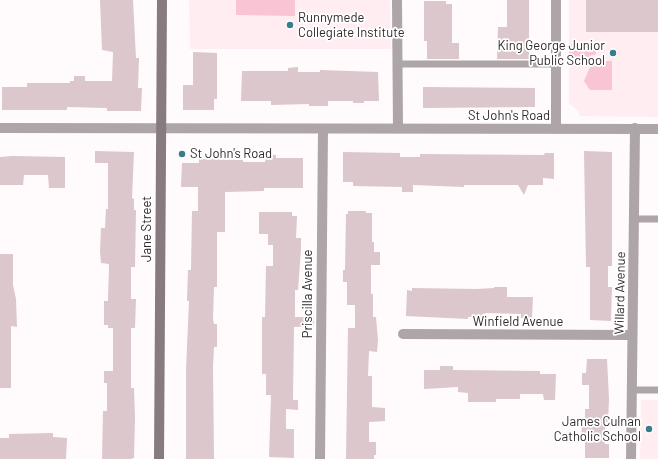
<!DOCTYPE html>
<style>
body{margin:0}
canvas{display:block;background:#fffafb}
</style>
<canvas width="658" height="459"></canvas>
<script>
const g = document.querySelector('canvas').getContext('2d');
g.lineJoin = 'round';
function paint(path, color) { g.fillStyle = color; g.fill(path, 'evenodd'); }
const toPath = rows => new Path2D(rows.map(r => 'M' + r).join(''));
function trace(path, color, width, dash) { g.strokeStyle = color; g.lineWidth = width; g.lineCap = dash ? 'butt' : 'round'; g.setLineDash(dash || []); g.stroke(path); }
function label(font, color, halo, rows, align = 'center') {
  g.font = font + ' Barlow,sans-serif'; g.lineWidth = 3.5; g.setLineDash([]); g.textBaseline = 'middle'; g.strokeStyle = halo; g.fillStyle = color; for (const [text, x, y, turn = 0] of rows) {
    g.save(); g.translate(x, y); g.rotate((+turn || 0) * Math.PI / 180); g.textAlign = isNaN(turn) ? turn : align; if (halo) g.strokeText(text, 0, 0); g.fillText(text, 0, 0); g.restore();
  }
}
paint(toPath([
 [189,0,390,0,391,49,190,49],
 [569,0,658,0,658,117,579,116,579,112,572,105,569,105],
 [641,400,658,400,658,459,640,459]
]), '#ffedf2');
paint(toPath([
 [236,0,295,0,295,16,236,15],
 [583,42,598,42,598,48,595,55,591,55,587,63,569,63,569,44,583,44],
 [600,61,612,61,612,90,590,90,584,81,590,67,597,66]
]), '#f9c4d3');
paint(toPath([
 [100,0,133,0,136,58,139,58,138,88,142,88,141,111,107,111,107,108,67,107,67,110,2,110,2,87,27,87,27,83,70,83,70,81,74,81,74,76,85,76,85,81,112,81,113,52,102,50],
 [507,0,529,0,529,59,497,59,498,27,507,27],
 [586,0,658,0,658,32,586,32],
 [424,1,446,1,446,4,452,4,452,43,459,43,459,59,427,59,427,41,424,41],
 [193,52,217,53,217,99,214,99,214,110,183,110,183,85,193,85],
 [298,67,298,72,320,72,320,70,378,72,379,101,364,101,364,103,353,103,353,101,328,101,328,106,309,106,309,104,271,105,271,101,241,101,242,71,288,71,288,68],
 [423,87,535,88,535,107,423,108],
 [95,151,134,152,132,198,134,199,134,210,136,210,135,267,131,267,131,299,136,299,135,328,131,328,131,388,134,388,135,417,134,458,130,459,102,459,103,411,107,411,107,383,104,383,104,371,113,371,113,328,108,328,108,325,104,325,104,301,108,301,108,298,109,267,109,264,101,263,100,251,101,228,105,228,106,209,108,209,108,163,95,163],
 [584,151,612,152,612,266,608,266,608,287,612,287,611,321,590,320,590,267,586,267],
 [343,152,400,153,400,157,420,157,420,154,544,155,545,153,554,153,554,179,543,178,543,185,528,185,524,195,518,185,464,185,464,187,413,185,413,192,402,192,402,187,353,186,353,182,343,182],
 [267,154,276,155,276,158,303,158,303,188,264,188,264,191,225,192,225,232,217,232,217,287,214,287,213,319,214,324,217,324,217,347,214,347,213,367,214,459,186,459,186,370,189,301,187,301,188,270,191,270,192,211,198,211,198,187,181,187,182,163,199,163,199,159,243,160,243,162,265,162],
 [12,156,65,157,65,188,49,188,48,175,24,175,23,185,0,185,0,157],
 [348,211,366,211,366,213,372,213,372,242,374,242,374,252,380,252,380,265,371,265,371,294,373,294,373,317,376,317,378,340,377,352,369,351,368,376,372,376,372,407,385,408,385,421,369,422,369,442,376,442,376,455,374,455,374,459,346,459,348,328,355,328,355,305,347,305,347,282,343,282,343,270,345,270,346,214,348,214],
 [259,212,292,212,292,216,297,216,296,238,301,238,301,249,298,290,295,290,295,317,314,317,314,326,294,327,293,400,298,400,298,410,286,409,286,429,294,429,294,458,269,457,271,395,266,395,266,374,262,374,262,317,265,317,266,266,273,266,273,245,268,245,268,234,259,234],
 [0,254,13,254,13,285,16,299,17,327,11,326,11,388,0,388],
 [494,287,507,287,507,297,533,297,532,318,521,318,521,314,487,313,483,314,483,317,468,317,468,319,406,316,407,290,412,291,412,288,476,289,494,288],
 [587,359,607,359,609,399,608,422,605,422,605,444,609,444,609,458,585,458,585,439,581,439,582,424,585,424,585,409,589,409,589,385,582,385,582,373,586,373],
 [440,366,453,366,453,370,540,371,540,374,556,374,555,400,544,400,543,394,520,394,520,399,496,399,496,402,468,402,468,393,458,392,458,387,424,389,424,370,440,370],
 [53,433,53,437,67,438,66,459,0,459,0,438,9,438,9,434]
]), '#dbc7cc');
trace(toPath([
 [397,64,556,64],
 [635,219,658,219],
 [633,390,658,390]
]), '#ada5a7', 7);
trace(toPath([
 [397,0,398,129],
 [0,128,658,129],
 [556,129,556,0],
 [403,334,632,335],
 [320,459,323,129],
 [631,459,635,128]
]), '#ada5a7', 10);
trace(toPath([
 [159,459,162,0]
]), '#877b7e', 10);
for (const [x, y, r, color] of [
 [290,25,4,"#377e89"],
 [613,53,4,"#377e89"],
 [182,154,4,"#377e89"],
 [649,429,4,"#377e89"]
]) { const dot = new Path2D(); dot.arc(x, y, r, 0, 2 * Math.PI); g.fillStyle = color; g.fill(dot); trace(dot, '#fff', 1.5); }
label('13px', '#312a2c', '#fff', [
 ["Runnymede",298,18],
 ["Collegiate Institute",298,33],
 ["King George Junior",605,46,"right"],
 ["Public School",605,61,"right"],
 ["St John's Road",190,154],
 ["James Culnan",641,422,"right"],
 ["Catholic School",641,437,"right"]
], 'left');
label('13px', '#312a2c', '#fff', [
 ["St John's Road",509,116],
 ["Jane Street",147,229,-90],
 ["Willard Avenue",620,293,-89],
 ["Priscilla Avenue",308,294,-90],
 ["Winfield Avenue",518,322]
]);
</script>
